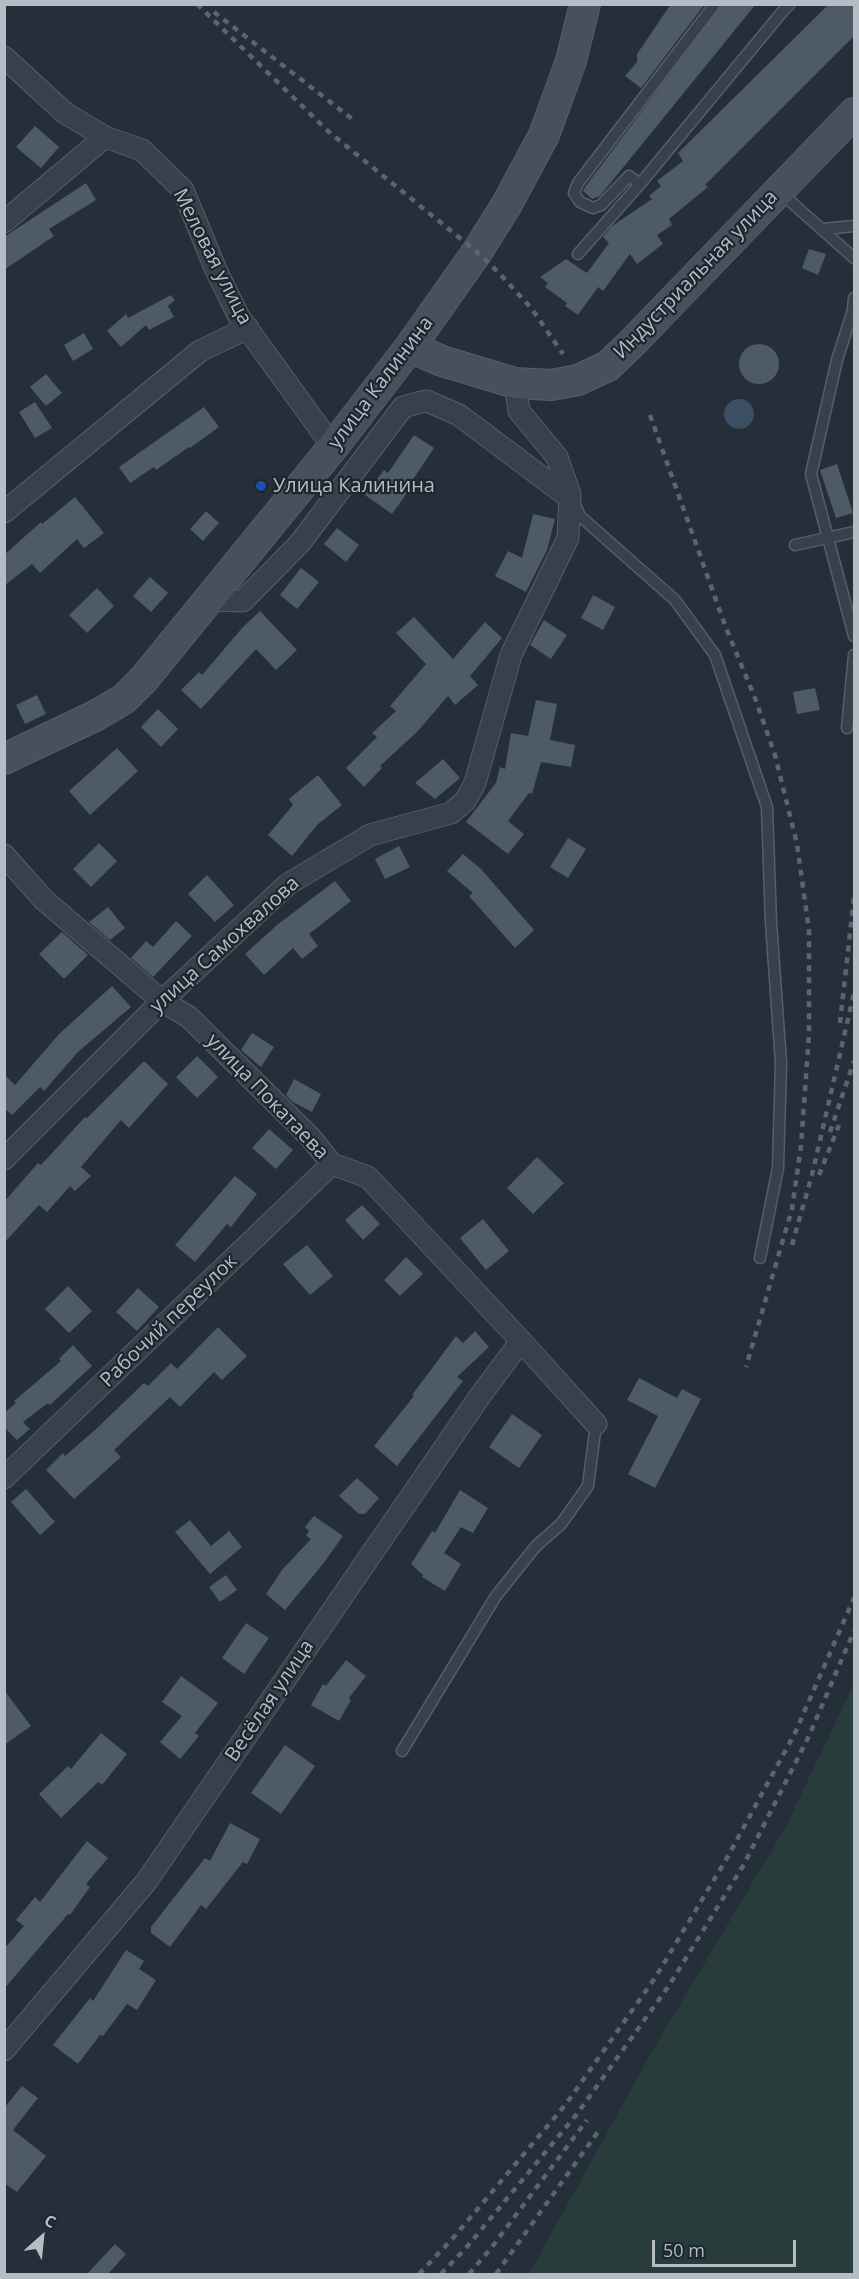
<!DOCTYPE html>
<meta charset="utf-8">
<style>
body{margin:0}
#map{position:relative;width:859px;height:2279px;overflow:hidden;background:#252f3a;font-family:"Open Sans",sans-serif}
canvas{display:block}
.frame{position:absolute;inset:0;border:6px solid #b4bcc6;pointer-events:none}
.north{position:absolute;left:12px;top:2207px;width:60px;height:60px;-webkit-text-stroke:4px #1d262f;paint-order:stroke;rotate:27deg;font-size:16px;font-weight:700;line-height:24px;text-align:center;color:#b4bcc6}
.north::after{content:'';display:block;margin:auto;width:21px;height:27px;background:#b4bcc6;clip-path:polygon(50% 0,100% 100%,50% 72%,0 100%)}
.scale{position:absolute;left:652px;top:2240px;width:144px;height:27px;box-sizing:border-box;border:3px solid #b4bcc6;border-top:0;padding-left:8px;font-size:18px;line-height:21px;white-space:nowrap;color:#b4bcc6;-webkit-text-stroke:4px #1d262f;paint-order:stroke}
</style>
<div id="map">
<canvas width="859" height="2279"></canvas>
<div class="frame"></div>
<div class="north">С</div>
<div class="scale">50 m</div>
</div>
<script>
const g = document.querySelector('canvas').getContext('2d');
g.lineJoin = 'round';
function paint(path, color) { g.fillStyle = color; g.fill(path, 'evenodd'); }
const toPath = rows => new Path2D(rows.map(r => 'M' + r).join(''));
function trace(path, color, width, dash) { g.strokeStyle = color; g.lineWidth = width; g.lineCap = dash ? 'butt' : 'round'; g.setLineDash(dash || []); g.stroke(path); }
function label(font, color, halo, rows, align = 'center') {
  g.font = font + ' "Open Sans",sans-serif'; g.lineWidth = 4.5; g.setLineDash([]); g.textBaseline = 'middle'; g.strokeStyle = halo; g.fillStyle = color; for (const [text, x, y, turn = 0] of rows) {
    g.save(); g.translate(x, y); g.rotate((+turn || 0) * Math.PI / 180); g.textAlign = isNaN(turn) ? turn : align; if (halo) g.strokeText(text, 0, 0); g.fillText(text, 0, 0); g.restore();
  }
}
paint(toPath([
 [854,1684,854,2274,529,2274,655,2046,784,1830]
]), '#283c3c');
paint(toPath([
 '724 414a15 15 0 1 1 30 0a15 15 0 1 1-30 0Z'
]), '#3b4e62');
paint(toPath([
 [671,4,705,4,641,88,625,76,637,62,637,54],
 [722,4,756,4,600,196,592,199,583,191,585,187],
 [829,4,855,4,855,35,705,185,708,187,669,219,672,225,657,235,663,244,637,264,630,254,603,291,598,287,578,315,565,306,567,303,545,287,548,283,540,277,566,259,587,273,609,243,603,237,612,226,652,199,649,196,661,186,657,181,683,161,678,153],
 [35,126,59,147,41,168,16,147],
 [86,183,96,200,49,229,54,236,4,270,4,237],
 [809,249,826,254,818,275,802,268],
 [171,295,175,300,168,306,174,317,149,330,146,325,121,347,107,331,126,314,128,318],
 [84,333,93,349,73,361,64,345],
 '739 364a20 20 0 1 1 40 0a20 20 0 1 1-40 0Z',
 [46,374,62,393,46,406,30,387],
 [35,402,52,428,35,438,19,412],
 [204,407,219,427,190,448,189,447,156,470,154,467,130,483,119,467],
 [414,435,434,448,408,487,410,489,392,514,365,495,384,470,388,473],
 [837,464,853,513,836,518,820,470],
 [75,497,104,533,84,548,77,539,40,573,32,564,4,586,4,555,41,522,42,524],
 [206,511,219,523,203,541,190,529],
 [533,514,555,519,547,550,526,592,495,576,508,551,522,558],
 [337,528,359,545,346,562,324,544],
 [301,568,319,582,297,609,280,595],
 [150,577,168,593,151,612,133,596],
 [97,588,114,606,87,633,69,615],
 [593,595,615,607,603,630,581,618],
 [260,611,297,650,276,670,256,649,201,709,181,690,199,672,202,675,243,627],
 [414,617,453,659,485,622,502,638,470,676,478,685,455,705,448,696,417,732,380,766,382,768,364,787,346,768,377,737,372,733,396,711,390,706,426,664,396,633],
 [544,620,567,635,551,659,530,645],
 [815,688,820,710,797,714,793,692],
 [37,695,46,714,25,724,16,705],
 [536,700,557,704,550,740,575,745,571,767,541,762,532,794,529,793,508,821,524,834,508,854,466,822,496,783,500,767,505,769,511,733,528,736],
 [158,709,178,729,161,747,141,727],
 [117,748,138,771,90,815,69,791],
 [443,759,460,778,435,799,415,783],
 [318,775,342,805,317,825,292,856,268,835,293,805,289,799],
 [568,838,586,849,568,878,550,867],
 [99,843,117,861,91,887,73,869],
 [399,846,410,867,385,879,375,859],
 [463,854,481,869,534,930,515,948,469,896,473,893,447,871],
 [207,875,234,905,215,922,188,894],
 [335,881,351,901,309,934,318,946,302,959,293,948,264,975,245,954,277,925],
 [108,907,125,928,110,940,89,922],
 [176,921,192,936,153,977,131,958,146,941,153,947],
 [62,932,88,955,64,979,39,954],
 [112,986,131,1007,78,1052,44,1091,40,1087,12,1115,4,1108,4,1074,15,1085,59,1034],
 [252,1033,274,1047,261,1067,241,1050],
 [197,1056,218,1077,197,1098,176,1077],
 [144,1061,168,1084,129,1128,121,1120,81,1167,91,1176,75,1191,70,1186,47,1212,39,1205,4,1243,4,1202,38,1163,41,1165,85,1117,87,1118],
 [294,1079,321,1094,312,1112,293,1102,286,1095],
 [269,1129,293,1150,276,1169,252,1148],
 [537,1157,564,1183,533,1214,507,1188],
 [235,1176,257,1194,231,1227,227,1224,195,1262,175,1245],
 [362,1205,380,1224,363,1240,345,1220],
 [483,1219,509,1251,486,1270,460,1238],
 [307,1245,333,1276,310,1295,283,1264],
 [406,1257,423,1274,400,1296,384,1280],
 [68,1286,92,1311,69,1333,45,1309],
 [138,1288,159,1307,137,1331,116,1312],
 [218,1327,247,1356,222,1380,214,1372,180,1407,170,1397,114,1450,121,1457,74,1499,46,1470,63,1453,65,1456,95,1430,144,1383,148,1386,171,1363,177,1369],
 [475,1331,489,1347,457,1377,463,1381,397,1466,374,1446,414,1396,412,1395,456,1336,463,1343],
 [73,1345,92,1366,50,1405,48,1403,23,1422,30,1429,17,1440,4,1427,4,1413,16,1403,14,1401,61,1361,59,1359],
 [639,1378,677,1398,682,1389,701,1399,655,1488,628,1474,658,1416,627,1400],
 [512,1414,542,1435,519,1468,489,1447],
 [357,1478,379,1498,365,1514,359,1514,339,1496],
 [26,1489,55,1522,40,1535,11,1502],
 [460,1490,488,1508,473,1533,461,1527,444,1553,461,1564,445,1591,422,1577,423,1575,411,1564,432,1531,435,1533],
 [314,1516,343,1536,323,1564,285,1610,266,1594,282,1570,311,1539,306,1536,309,1531,305,1527],
 [190,1520,211,1546,229,1531,242,1547,210,1574,175,1532],
 [226,1575,237,1590,220,1602,209,1587],
 [246,1623,269,1638,244,1674,222,1658],
 [346,1660,366,1676,349,1698,351,1700,339,1721,311,1705,323,1684,326,1686],
 [181,1676,218,1703,195,1733,199,1736,180,1759,160,1742,182,1716,162,1702],
 [4,1690,31,1726,4,1745],
 [101,1733,127,1754,102,1785,98,1782,61,1818,39,1794,68,1766,71,1769],
 [285,1745,315,1766,281,1814,251,1793],
 [230,1823,260,1839,247,1864,243,1862,206,1909,201,1905,170,1947,151,1933,151,1927,205,1858,210,1861],
 [87,1841,108,1858,86,1884,90,1887,70,1915,68,1914,4,1989,4,1949,24,1926,16,1920,35,1897,40,1902],
 [126,1950,144,1961,139,1969,156,1980,137,2010,127,2004,103,2036,100,2035,78,2064,53,2045,90,1998,93,2001],
 [22,2086,38,2098,13,2130,46,2156,17,2192,4,2183,4,2108],
 [115,2244,126,2254,108,2274,87,2274]
]), '#4e5a65');
const lane = toPath([
 [640,184,629,176,601,205,593,208,580,202,574,193,578,183,715,4],
 [781,193,854,258],
 [823,229,854,226],
 [578,254,640,184,783,11,790,4],
 [854,298,853,310,837,360,811,474,854,636],
 [574,502,580,516,675,600,715,655,767,807,771,923,781,1063,778,1168,760,1258],
 [795,545,854,532],
 [847,728,854,655],
 [402,1751,496,1596,536,1546,561,1524,588,1486,596,1424]
]);
const street = toPath([
 [4,57,65,113,105,137,142,150,183,190,216,270,239,317,333,447],
 [4,222,105,137],
 [4,512,200,351,248,328],
 [208,600,243,601,300,543,403,407,421,402,427,401,459,415,563,493,570,494],
 [4,855,44,900,162,1001,189,1017,311,1138,332,1164,368,1177,521,1341,596,1424],
 [4,1159,162,1001,288,884,370,835,451,813,465,801,475,783,511,655,568,538,570,494,557,457,519,411,515,383],
 [4,1478,332,1164],
 [4,2050,146,1882,480,1396,521,1341]
]);
const secondary = toPath([
 [410,347,442,361,515,383,551,385,578,380,608,366,631,344,854,113],
 [4,759,95,716,124,699,144,679,333,447,410,347,477,252,507,204,544,135,571,61,585,4]
]);
trace(lane, '#565f68', 13);
trace(street, '#565f68', 23);
trace(secondary, '#565f68', 32);
trace(lane, '#38414b', 10);
trace(street, '#38414b', 21);
trace(secondary, '#47515d', 30);
trace(toPath([
 [197,4,329,132,477,252,500,274,532,309,563,354],
 [214,12,356,122],
 [650,415,726,628,755,698,775,755,797,844,809,930,809,1035,801,1146,792,1209,746,1367],
 [840,1023,854,897],
 [830,1132,854,1061],
 [819,1175,839,1125],
 [792,1245,812,1175,854,993],
 [419,2274,454,2237,566,2104,655,1978,727,1858,795,1733,854,1598],
 [441,2274,466,2248,577,2114,668,1987,743,1866,808,1738,854,1631],
 [469,2274,492,2247,587,2120],
 [496,2274,600,2129]
]), '#5a6571', 4.5, [6, 6]);
for (const [x, y, r, color] of [
 [261,486,6,"#1a4fb4"]
]) { const dot = new Path2D(); dot.arc(x, y, r, 0, 2 * Math.PI); g.fillStyle = color; g.fill(dot); trace(dot, '#1d262f', 2); }
label('20px', '#b4bcc6', '#1d262f', [
 ["Меловая улица",212,257,63],
 ["Индустриальная улица",696,275,-46],
 ["улица Калинина",381,383,-53],
 ["улица Самохвалова",225,945,-42],
 ["улица Покатаева",267,1097,46],
 ["Рабочий переулок",169,1321,-44],
 ["Весёлая улица",270,1701,-56]
]);
label('20px', '#b4bcc6', '#1d262f', [
 ["Улица Калинина",273,486]
], 'left');
</script>
